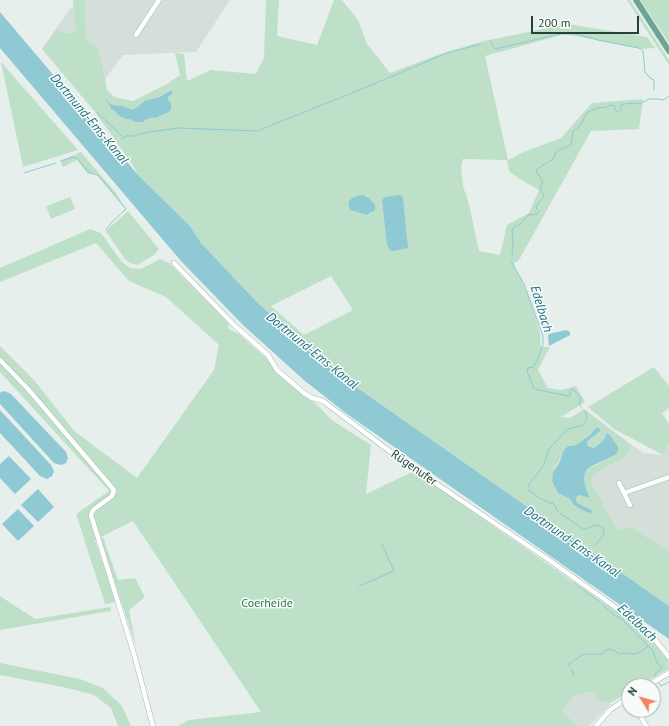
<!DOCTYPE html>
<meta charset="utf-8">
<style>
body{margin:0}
#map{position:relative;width:669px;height:726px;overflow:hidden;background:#e6efeb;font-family:"PT Sans",sans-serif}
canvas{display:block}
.north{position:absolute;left:621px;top:678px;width:40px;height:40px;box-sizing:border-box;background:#f7fbf9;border:1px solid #a3b1ad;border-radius:50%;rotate:307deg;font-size:11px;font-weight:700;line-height:16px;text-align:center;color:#24423a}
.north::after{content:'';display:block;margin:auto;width:14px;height:18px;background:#f4845f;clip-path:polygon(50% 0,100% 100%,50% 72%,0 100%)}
.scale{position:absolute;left:531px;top:16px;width:108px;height:18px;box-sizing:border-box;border:2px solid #24423a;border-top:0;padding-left:5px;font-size:12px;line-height:14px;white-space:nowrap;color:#24423a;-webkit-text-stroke:3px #f7fbf9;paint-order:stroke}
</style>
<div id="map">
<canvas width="669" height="726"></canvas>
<div class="north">N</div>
<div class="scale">200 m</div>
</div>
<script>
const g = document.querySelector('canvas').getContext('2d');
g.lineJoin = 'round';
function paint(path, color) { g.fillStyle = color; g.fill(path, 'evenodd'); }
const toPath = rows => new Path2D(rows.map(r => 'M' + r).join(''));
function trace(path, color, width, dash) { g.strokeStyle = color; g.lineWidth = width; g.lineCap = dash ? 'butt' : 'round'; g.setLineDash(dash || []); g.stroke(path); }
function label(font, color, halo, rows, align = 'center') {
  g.font = font + ' "PT Sans",sans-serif'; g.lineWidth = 3; g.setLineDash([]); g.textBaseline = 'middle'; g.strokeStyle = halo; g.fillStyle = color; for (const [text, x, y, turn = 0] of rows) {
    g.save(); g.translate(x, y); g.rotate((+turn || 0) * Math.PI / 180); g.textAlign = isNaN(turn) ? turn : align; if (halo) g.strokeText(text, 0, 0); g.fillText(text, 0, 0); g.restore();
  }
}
paint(toPath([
 [85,0,230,0,196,52,123,55,105,79,103,68,86,41],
 [71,7,74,7,77,32,65,33,56,29],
 [629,443,644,453,663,455,669,443,669,551,629,526,621,530,615,526,591,482,593,475,626,456,629,451],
 [586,680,611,704,589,726,575,726,558,711]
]), '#d4dfda');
paint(toPath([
 [73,0,85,0,86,41,97,45,103,68,107,90,114,97,133,101,167,84,180,75,175,53,184,54,187,81,211,70,256,74,264,58,266,0,279,0,277,36,317,45,334,0,342,0,358,20,367,44,390,73,440,54,484,41,568,24,647,37,655,48,640,49,565,34,485,56,508,160,521,153,561,138,592,103,643,99,639,129,591,131,519,260,513,264,519,275,531,301,540,333,541,347,550,347,538,370,548,388,561,390,576,386,585,402,561,417,570,418,584,409,629,443,629,451,626,456,593,475,591,482,615,526,621,530,629,526,669,551,669,606,359,389,314,353,255,300,201,243,190,226,138,175,132,164,95,112,42,49,56,29,65,33,76,32],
 [463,159,507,160,509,171,518,178,539,190,529,213,507,225,500,255,479,251,469,204,463,186,461,167],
 [356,196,375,210,368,215,350,210,348,202],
 [331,276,353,310,304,335,271,306],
 [606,433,610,435,612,439,615,455,586,470,584,478,585,486,590,498,578,495,576,498,577,503,592,510,591,514,578,508,573,504,570,499,558,493,552,481,554,469,568,446,576,445,590,435,593,438,587,442,588,446,594,448,605,438],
 [627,0,630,0,669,60,669,65],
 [640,0,669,0,669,43],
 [1,62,78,150,23,167],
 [81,152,116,193,127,211,96,174,87,173,77,160,63,167,60,161],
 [70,197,75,209,51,219,46,206],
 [128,211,159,249,154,255,137,265,130,263,125,259,106,231],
 [90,229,101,233,121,261,130,268,141,269,160,259,169,263,228,323,229,329,239,334,266,358,276,371,316,404,333,421,371,445,366,494,414,471,627,619,661,650,669,659,668,660,669,669,639,686,629,686,629,692,610,703,602,701,592,692,589,692,574,696,561,711,578,726,178,726,189,720,261,712,133,521,95,540,116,602,105,604,76,514,109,491,0,372,0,346,34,380,74,431,137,478,214,370,219,345,166,297,129,281,96,243,0,282,0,268],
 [654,367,669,386,669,408,662,413,669,424,669,443,663,455,614,429,588,407],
 [103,537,118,580,135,578,145,597,129,610,136,646,100,538],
 [0,596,35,619,110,607,111,611,0,630],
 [0,663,80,679,103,688,122,706,131,726,118,726,111,708,94,695,63,687,0,675]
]), '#bfe0c8');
paint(toPath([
 [0,12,138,175,190,226,201,243,255,300,283,326,359,389,669,606,669,639,347,414,305,381,243,325,181,261,0,48],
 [170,91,173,91,172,94,168,97,168,100,171,103,171,109,169,112,155,118,152,117,149,119,146,119,143,122,136,122,129,119,126,119,119,116,115,111,111,109,109,104,105,99,112,105,123,106,133,110,145,101,160,97],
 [363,195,369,198,375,205,375,210,367,215,350,210,348,202,352,198,356,196],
 [399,195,402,196,403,199,408,248,393,251,390,250,387,245,382,200,385,197],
 [566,330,570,332,570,335,549,346,548,336,549,334],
 [3,391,7,392,11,394,66,452,68,458,66,463,61,465,54,463,0,404,0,393],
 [0,410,51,465,54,471,52,476,47,479,40,476,0,433],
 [597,427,601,430,587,442,588,446,594,448,599,444,605,438,606,433,610,435,618,447,618,451,615,455,592,466,586,470,584,478,585,486,590,498,578,495,576,498,577,503,592,510,591,514,578,508,573,504,570,499,558,493,552,481,553,472,559,463,564,450,568,446,576,445,590,435],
 [9,456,31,479,15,494,0,478,0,464],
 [38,489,54,507,38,522,21,505],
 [18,509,34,526,18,541,2,524]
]), '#8ec9d4');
trace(toPath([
 [490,41,495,49,560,34,577,34,598,40,639,48,643,51,645,72,650,78,654,80,654,90],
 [97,112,123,137],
 [122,139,126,136,133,136,149,132,179,128,257,131,357,91,447,53,481,44],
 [61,161,73,157,77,158,86,169],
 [87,168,86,169,89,173,98,175,126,209,112,222,106,230],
 [24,173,56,163],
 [512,256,513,241,512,230,514,227,521,224,528,215,537,214,539,211,536,208,537,205,544,196,540,188,543,182,536,171,537,169,553,159,556,152,559,150,571,145,573,131,579,127,588,112,600,107,603,108,612,105,615,106,615,110,618,112,621,110,621,105,624,104,635,103,640,104,649,99,658,99,663,100,669,96],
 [511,261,524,284,543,336,543,345,536,363,533,367,528,368,527,371,534,389,568,396,570,396,570,391,572,389,574,390,581,398,579,404,582,408],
 [584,411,586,413,587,419,583,425,568,429,549,449,544,465,528,486,528,490,541,499,554,504,556,509,561,514,583,529,586,529,595,525,600,526,603,528,604,531,603,535,595,546],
 [574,583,600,602],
 [359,586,394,571,382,544],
 [602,604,614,615,622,619,653,651,657,663,662,667,661,669,655,674,654,675,655,677],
 [569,666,569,664,584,654,602,654,608,649,613,650,620,654,624,653,636,654,649,646],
 [571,669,574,675],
 [659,683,661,686,669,682]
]), '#8ec9d4', 1);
const minor = toPath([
 [136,35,159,0],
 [174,263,234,325,268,355,277,370,304,393,312,398,323,401,400,459,549,560,604,599,624,614,656,641,669,657],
 [0,360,28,389,114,490,112,496,93,510,91,515,134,654,153,726],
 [619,483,630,505],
 [624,493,669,477],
 [647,686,669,673],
 [637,710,646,726],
 [596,726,610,710,629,697]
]);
const major = toPath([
 [636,0,669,51]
]);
trace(minor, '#a8b8b2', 5.5);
trace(major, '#c2cac8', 6);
trace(minor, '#fff', 4.5);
trace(major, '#6aa596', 5.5);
label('12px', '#24423a', '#f7fbf9', [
 ["Rügenufer",414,468,35]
]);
label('12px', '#2d7a4b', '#f7fbf9', [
 ["Coerheide",267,604]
]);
label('italic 13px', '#1c6f80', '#f7fbf9', [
 ["Dortmund-Ems-Kanal",89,119,50],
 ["Edelbach",541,309,73],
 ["Dortmund-Ems-Kanal",312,351,39],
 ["Dortmund-Ems-Kanal",572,542,35],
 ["Edelbach",637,623,43]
]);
</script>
